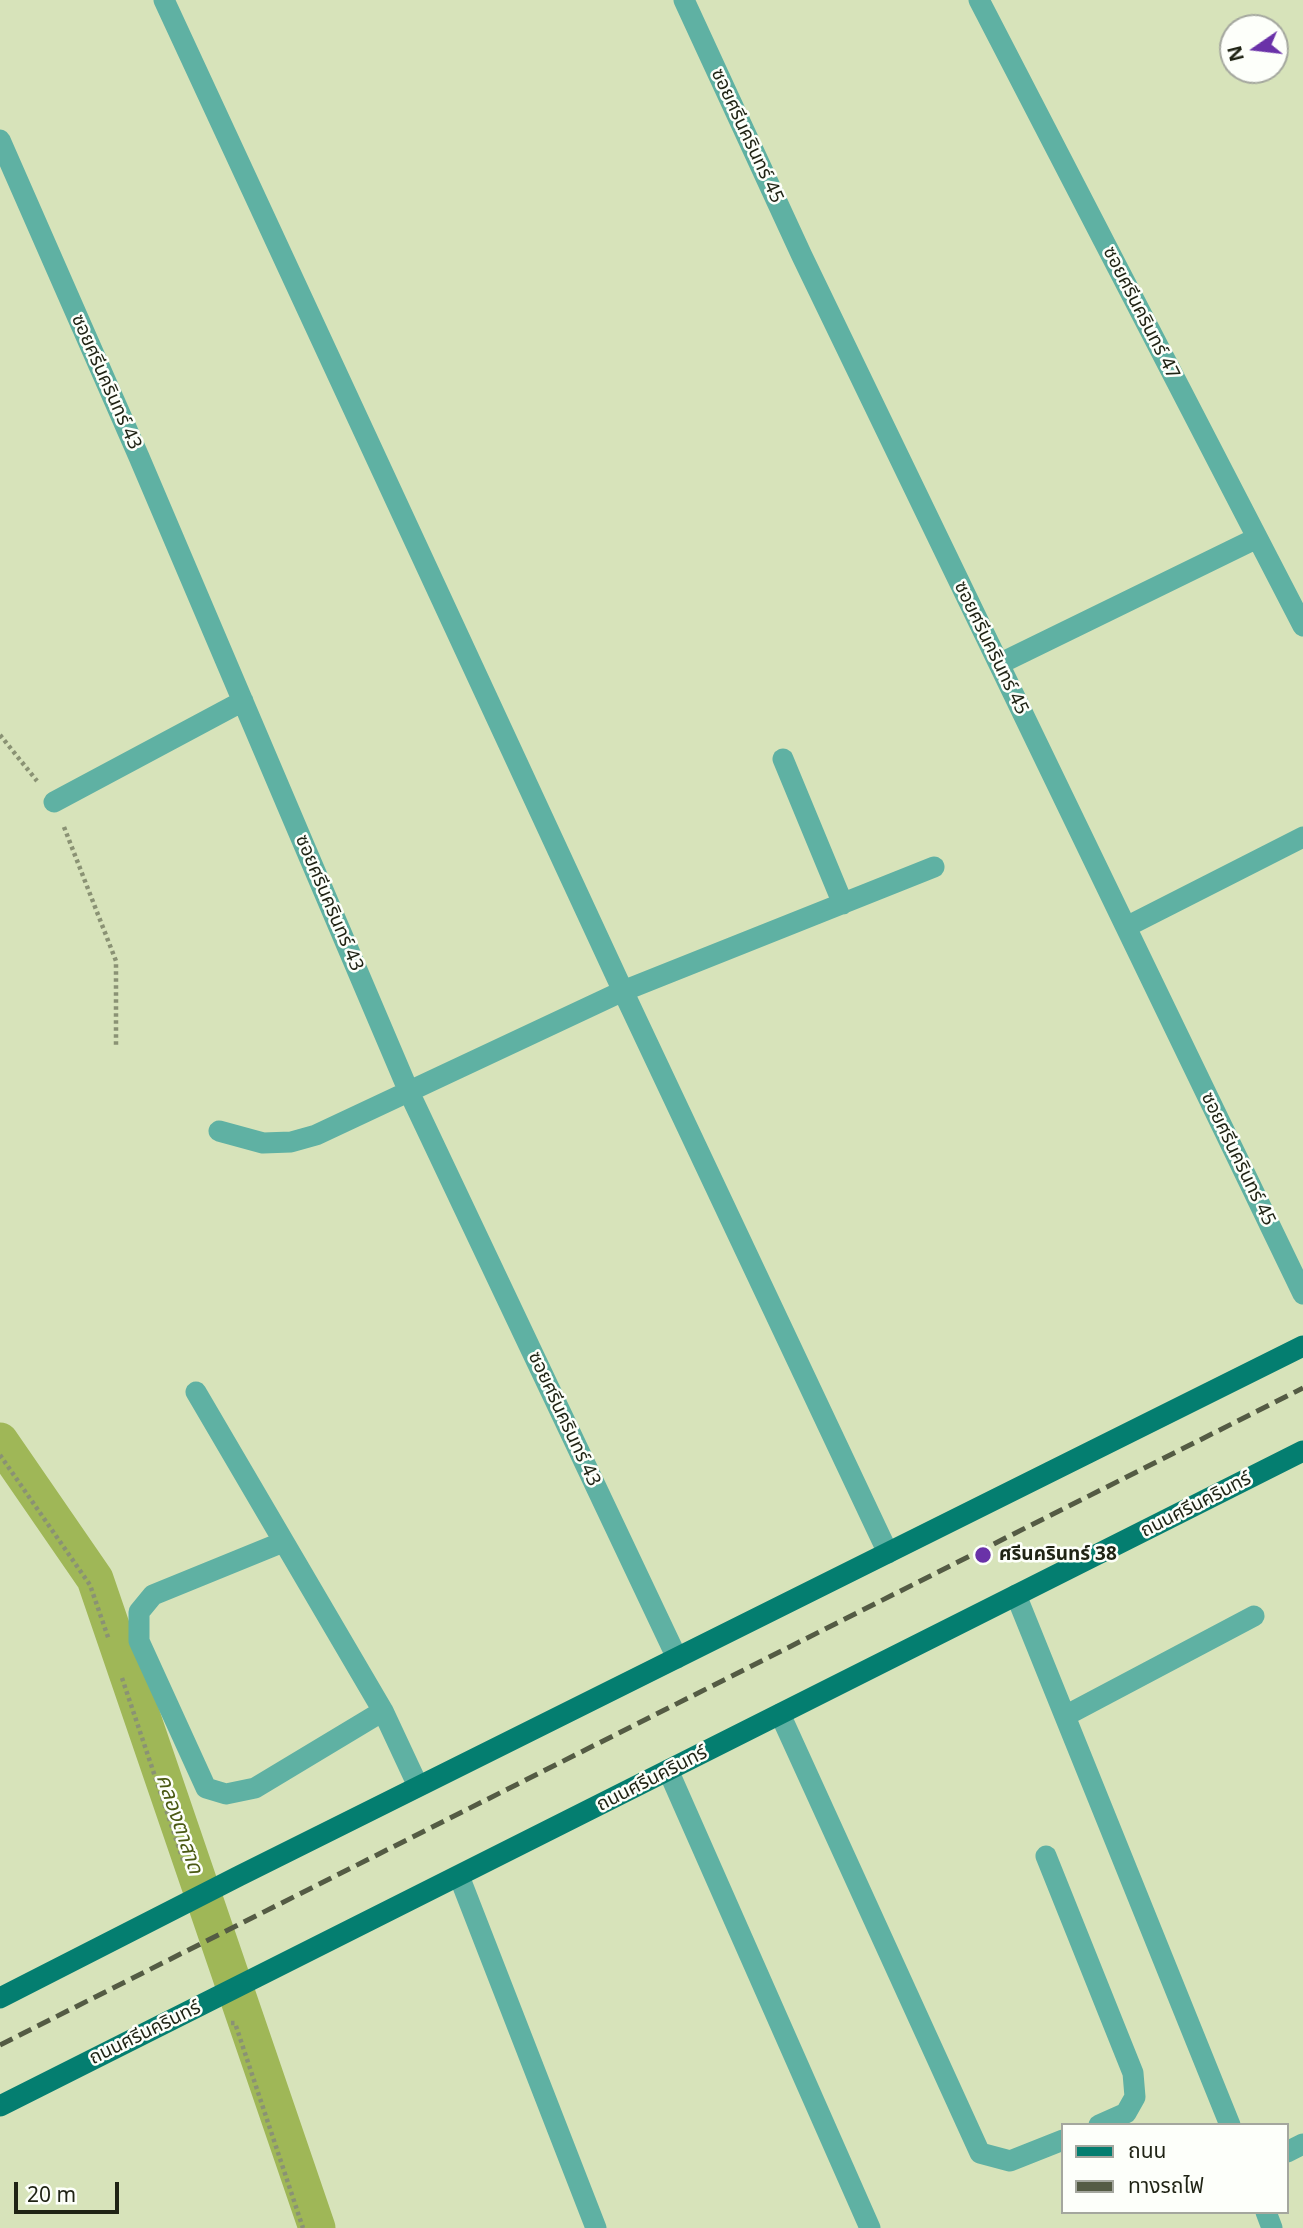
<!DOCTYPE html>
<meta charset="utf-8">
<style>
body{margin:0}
#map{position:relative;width:1303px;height:2228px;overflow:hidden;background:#d7e3ba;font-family:"Noto Sans","Noto Sans Thai",sans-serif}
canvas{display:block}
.legend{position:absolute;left:1061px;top:2123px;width:228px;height:91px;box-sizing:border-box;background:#fdfffa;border:2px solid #a4a79e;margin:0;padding:9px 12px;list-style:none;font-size:21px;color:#1f2314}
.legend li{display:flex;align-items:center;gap:14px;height:35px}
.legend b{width:35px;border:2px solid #a4a79e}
.north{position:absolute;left:1219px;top:14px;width:70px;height:70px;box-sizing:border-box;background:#fdfffa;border:2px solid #a4a79e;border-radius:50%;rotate:256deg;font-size:19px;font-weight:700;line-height:28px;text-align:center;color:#1f2314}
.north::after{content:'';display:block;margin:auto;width:24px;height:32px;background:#6a32a8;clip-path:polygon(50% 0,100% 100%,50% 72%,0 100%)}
.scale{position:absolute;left:14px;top:2182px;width:105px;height:32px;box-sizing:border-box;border:4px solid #1f2314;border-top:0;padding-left:9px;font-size:21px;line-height:24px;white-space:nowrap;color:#1f2314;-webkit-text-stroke:5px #fdfffa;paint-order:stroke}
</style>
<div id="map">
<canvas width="1303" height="2228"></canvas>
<ul class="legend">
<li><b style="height:9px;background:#047e70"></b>ถนน</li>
<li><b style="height:9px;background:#545b44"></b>ทางรถไฟ</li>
</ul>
<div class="north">N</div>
<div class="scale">20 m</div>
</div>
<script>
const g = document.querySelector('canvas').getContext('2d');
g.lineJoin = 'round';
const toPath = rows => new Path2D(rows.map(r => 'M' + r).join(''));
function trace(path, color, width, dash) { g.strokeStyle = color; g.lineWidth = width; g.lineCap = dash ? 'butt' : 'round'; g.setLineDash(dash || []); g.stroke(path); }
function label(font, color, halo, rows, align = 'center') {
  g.font = font + ' "Noto Sans","Noto Sans Thai",sans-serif'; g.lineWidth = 5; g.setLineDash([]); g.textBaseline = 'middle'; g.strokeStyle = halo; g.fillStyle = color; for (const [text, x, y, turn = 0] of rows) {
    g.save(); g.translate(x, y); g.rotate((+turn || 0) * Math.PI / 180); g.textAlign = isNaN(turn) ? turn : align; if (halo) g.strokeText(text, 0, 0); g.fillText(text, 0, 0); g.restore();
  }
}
trace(toPath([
 [0,1441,95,1579,317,2228]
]), '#9fb757', 37);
trace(toPath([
 [0,735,37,781],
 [64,827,116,961,116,1048],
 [0,1455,90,1585,109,1640],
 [122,1678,184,1863],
 [231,2023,235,2023,303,2228]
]), '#8a9274', 4.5, [3.5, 3.5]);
trace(toPath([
 [164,0,623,991,888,1553],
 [684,0,802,256,1303,1294],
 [979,0,1303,626],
 [0,140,139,457,409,1092,677,1658],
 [999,664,1257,538],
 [783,759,843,904],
 [54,802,243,701],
 [1126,927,1303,837],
 [219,1131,263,1143,291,1142,316,1135,623,991,934,867],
 [196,1392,383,1711,418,1786],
 [283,1542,153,1595,139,1612,139,1641,206,1788,226,1794,255,1788,383,1711],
 [1016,1595,1230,2125],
 [780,1714,980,2153,1010,2161,1063,2140],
 [1065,1716,1254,1616],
 [668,1770,870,2228],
 [1046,1856,1133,2073,1135,2097,1126,2113,1099,2125],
 [459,1876,596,2228],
 [1287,2152,1303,2144],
 [1266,2212,1272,2228]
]), '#5fb1a3', 21);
trace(toPath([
 [0,1998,239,1876,1303,1346],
 [0,2106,1303,1451]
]), '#047e70', 21);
trace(toPath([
 [0,2045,1303,1388]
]), '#545b44', 5, [14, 7]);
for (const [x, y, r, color] of [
 [983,1555,9,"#6a32a8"]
]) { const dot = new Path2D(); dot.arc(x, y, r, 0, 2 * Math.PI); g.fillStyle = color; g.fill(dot); trace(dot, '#fdfffa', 2.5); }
label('19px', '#1f2314', '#fdfffa', [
 ["ซอยศรีนครินทร์ 45",747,136,65],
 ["ซอยศรีนครินทร์ 47",1141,313,63],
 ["ซอยศรีนครินทร์ 43",106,382,66],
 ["ซอยศรีนครินทร์ 45",991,648,64],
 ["ซอยศรีนครินทร์ 43",329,903,67],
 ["ซอยศรีนครินทร์ 45",1238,1159,64],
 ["ซอยศรีนครินทร์ 43",564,1419,65],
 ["ถนนศรีนครินทร์",1196,1505,-27],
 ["ถนนศรีนครินทร์",652,1779,-27],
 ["ถนนศรีนครินทร์",145,2033,-26]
]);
label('bold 19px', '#1f2314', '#fdfffa', [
 ["ศรีนครินทร์ 38",999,1555]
], 'left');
label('italic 21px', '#4a5913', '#fdfffa', [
 ["คลองตาสาด",179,1824,71]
]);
</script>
